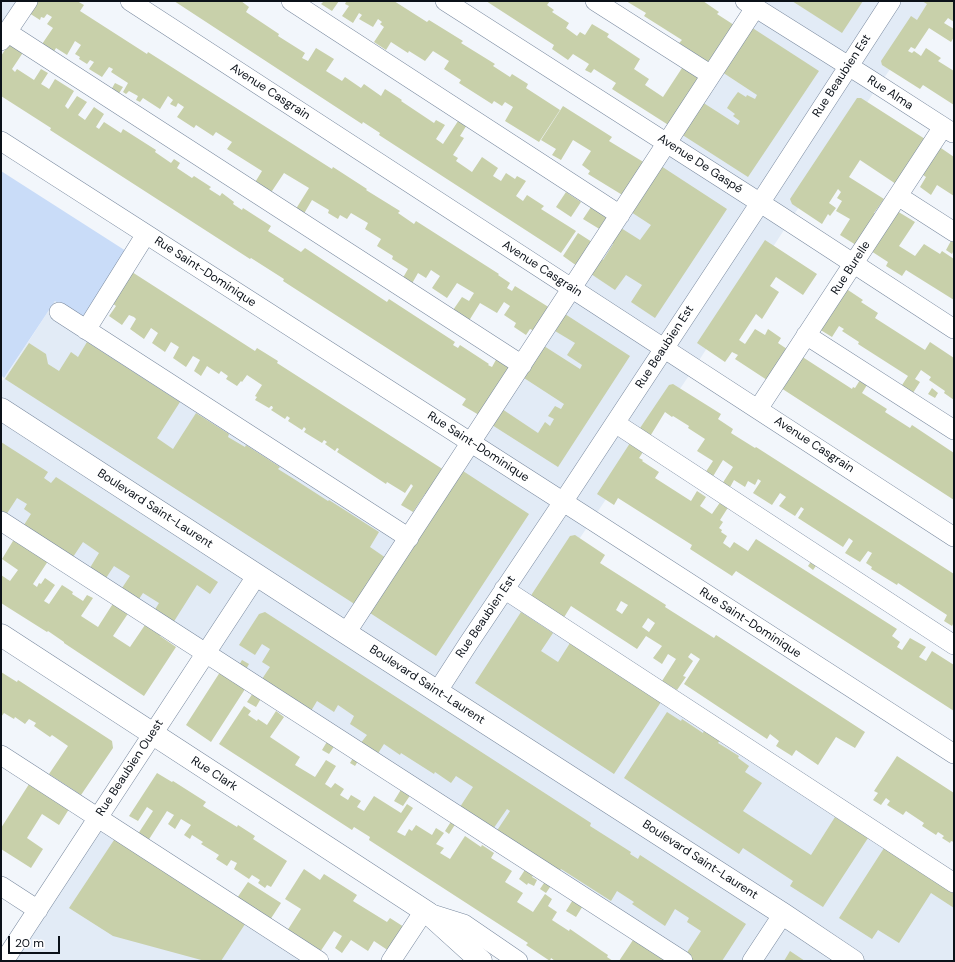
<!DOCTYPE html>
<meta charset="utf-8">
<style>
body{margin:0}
#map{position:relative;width:955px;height:962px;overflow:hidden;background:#f2f6fb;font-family:"DM Sans",sans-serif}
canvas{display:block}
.frame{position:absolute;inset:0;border:2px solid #0b1119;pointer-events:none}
.scale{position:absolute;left:8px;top:936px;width:52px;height:18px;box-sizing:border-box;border:2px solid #0b1119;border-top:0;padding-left:5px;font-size:12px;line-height:14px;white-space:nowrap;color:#0b1119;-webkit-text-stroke:3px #fff;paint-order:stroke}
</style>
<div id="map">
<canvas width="955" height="962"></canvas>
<div class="frame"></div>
<div class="scale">20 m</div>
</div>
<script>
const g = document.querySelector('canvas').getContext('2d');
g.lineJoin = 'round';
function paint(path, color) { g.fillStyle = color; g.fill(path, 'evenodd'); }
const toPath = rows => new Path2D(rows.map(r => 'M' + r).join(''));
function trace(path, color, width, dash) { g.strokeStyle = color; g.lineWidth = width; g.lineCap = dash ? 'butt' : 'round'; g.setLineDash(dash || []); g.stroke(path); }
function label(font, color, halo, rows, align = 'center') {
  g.font = font + ' "DM Sans",sans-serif'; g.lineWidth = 3.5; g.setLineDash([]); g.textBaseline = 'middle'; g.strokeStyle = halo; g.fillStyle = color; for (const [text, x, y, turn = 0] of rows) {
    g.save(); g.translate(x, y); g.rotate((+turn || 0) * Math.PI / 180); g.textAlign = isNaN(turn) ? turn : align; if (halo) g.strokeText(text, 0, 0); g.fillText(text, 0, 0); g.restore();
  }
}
paint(toPath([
 [1,1,26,1,1,40],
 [754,1,938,1,872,95,694,368,535,605,954,883,954,961,687,961,1,521,1,382,4,379,55,301,409,538],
 [98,817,319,961,1,961]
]), '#e2ebf6');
paint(toPath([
 [1,171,126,251,82,318,55,301,4,378,1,375]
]), '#c9dcf8');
paint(toPath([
 [37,1,77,1,84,5,80,11,147,54,148,52,332,169,333,167,367,189,366,190,400,211,398,213,414,224,416,221,499,274,498,275,510,283,507,288,512,291,515,286,550,308,535,331,530,329,526,335,514,327,516,323,504,315,510,306,504,302,497,313,480,303,467,324,451,313,462,297,469,301,474,293,457,283,447,298,432,288,440,276,431,270,426,278,418,273,410,287,401,281,408,269,392,259,393,256,377,246,381,239,365,229,368,223,351,213,347,219,340,215,338,219,328,213,329,210,312,200,302,217,294,212,309,188,284,173,270,194,254,184,262,171,227,149,232,142,216,132,213,136,196,125,194,128,177,117,184,107,178,103,176,107,170,104,173,100,168,96,160,109,143,98,140,102,136,100,138,96,129,91,126,94,123,92,128,83,111,72,113,69,109,67,102,77,89,69,94,62,90,60,87,64,79,59,80,57,75,54,81,45,75,41,67,55,56,48,52,55,40,47,53,28,47,24,52,17,47,14,44,18,41,17,40,20,29,13],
 [174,1,241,1,249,7,246,12,279,34,278,36,305,53,302,58,308,61,316,48,334,59,326,71,342,81,345,77,361,88,364,84,381,96,385,89,402,100,401,101,434,123,436,120,445,125,436,139,443,144,460,118,468,123,460,136,464,138,453,155,458,158,456,161,472,172,482,157,498,168,493,176,501,181,506,173,515,179,517,176,526,181,516,196,523,201,527,195,544,206,541,209,576,231,561,253,379,135,380,133,363,122,362,124],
 [324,1,339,1,332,11,321,4],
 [344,1,391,1,393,2,394,1,427,22,429,20,463,41,461,43,495,64,493,66,510,77,512,74,528,84,526,88,560,110,539,142,505,121,513,107,505,102,502,106,494,101,492,104,459,83,461,80,444,69,449,61,433,51,425,61,409,51,408,53,391,42,386,50,374,42,384,27,380,24,382,22,378,19,373,27,359,19,362,15,359,13,353,23,342,16,349,6,345,4,346,2],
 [486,1,550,1,547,5,554,10,552,12,569,23,566,28,577,36,580,32,585,35,592,24,609,34,607,37,640,59,634,69,649,79,645,85,663,97,684,65,695,72,699,82,670,126,612,89,616,83,594,69,591,73,585,70,589,64,573,54,568,60,552,49,554,45],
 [626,1,703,1,719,12,717,14,734,25,709,63,679,43,682,40,644,16,646,13],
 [792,1,863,1,842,33],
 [922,1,954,1,954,22,948,18,944,23,954,29,954,37,951,42,929,28,915,49,911,47,908,51,912,53,914,51,921,56,926,48,941,58,938,61,954,71,954,105,923,85,920,89,882,65,881,61,911,16,917,20,927,4],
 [751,27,819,71,748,177,681,134,702,102,738,125,740,121,733,116,735,114,727,108,732,100,738,92,746,97,747,95,755,99,757,95,722,72],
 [10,42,24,51,12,69,15,72,17,69,34,80,41,69,48,73,41,84,46,87,49,89,55,79,74,91,65,106,68,109,77,96,87,102,78,115,85,120,94,107,104,114,96,127,99,129,104,122,121,133,123,129,156,150,155,152,171,163,174,159,180,163,177,168,192,178,194,176,211,187,209,189,220,196,222,193,234,202,233,204,242,210,243,208,271,226,268,231,301,252,305,248,387,302,389,299,455,342,453,345,458,348,460,345,489,364,488,365,492,367,497,358,510,367,479,415,462,405,466,399,283,281,284,279,251,258,250,259,50,130,51,128,1,96,1,56],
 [115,83,123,87,118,95,111,90],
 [857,98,861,98,925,139,896,184,860,160,849,177,884,199,874,213,876,215,856,245,840,235,850,219,836,211,842,201,837,198,841,192,838,189,829,203,836,208,830,216,828,214,822,224,792,204,790,199],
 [563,106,612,137,609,141,645,163,624,196,588,174,590,171,582,165,591,151,573,140,561,160,552,155,556,149,541,140],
 [938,146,954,157,954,196,937,185,931,195,920,187,926,177,920,173],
 [661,166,727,209,655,318,631,302,642,285,626,275,615,290,591,274,601,258,603,260,613,244,611,243,621,228,640,240,651,225,631,212],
 [566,192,581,202,571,217,556,207],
 [593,204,610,215,601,230,583,219],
 [897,211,915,222,899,246,915,256,924,244,940,254,942,251,954,259,954,300,906,270,902,276,886,266,888,262,871,251],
 [578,233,592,242,577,266,563,256],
 [952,239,954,240,954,250,952,254,946,250],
 [765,240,817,274,803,295,776,277,770,286,779,292,762,319,756,314,739,340,745,344,755,329,765,335,768,329,781,338,778,343,787,349,767,380,735,359,738,355,732,352,725,362,697,343],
 [132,272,255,351,257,348,278,361,277,363,444,470,428,496,425,494,413,512,401,505,413,486,411,484,405,493,387,482,386,484,337,452,339,449,337,448,335,451,325,444,327,442,324,440,322,443,304,432,306,429,304,427,302,430,288,421,290,418,287,416,285,419,271,410,273,408,272,406,271,406,269,408,255,400,257,397,255,396,262,385,247,375,242,382,241,381,237,386,226,379,228,376,221,371,219,374,207,366,201,376,194,371,200,360,193,356,186,367,173,358,179,347,171,342,165,352,152,343,158,333,151,328,144,339,130,329,136,319,134,317,129,315,122,325,109,316,116,306,112,303],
 [845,288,863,300,861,302,878,313,875,318,925,350,930,342,954,358,954,400,944,393,945,391,929,380,931,377,921,370,915,379,920,382,911,396,900,388,908,376,858,344,859,342,842,331,844,329,839,326,832,337,819,329],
 [565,314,630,356,558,467,492,425,502,409,538,433,545,422,550,426,554,419,548,416,555,406,561,409,564,404,524,378,544,346,580,369,582,365,567,355,575,343,555,331],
 [87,342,180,402,157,438,173,449,196,413,229,434,228,437,245,447,246,445,280,467,278,469,294,479,328,501,329,500,379,532,370,547,386,558,356,605,5,379,29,343,46,354,48,364,59,371,71,352,78,357],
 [801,356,852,389,853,387,855,388,860,380,867,385,862,393,887,409,885,412,910,428,912,425,954,453,954,500,781,388],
 [673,384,721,414,718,419,733,429,731,433,755,448,756,447,954,574,954,622,952,626,944,621,947,615,898,583,897,585,871,569,872,567,866,563,872,553,868,551,860,562,845,553,853,541,849,538,843,547,798,518,804,509,801,507,795,516,779,506,786,497,780,493,772,505,753,493,761,481,758,479,755,485,748,481,745,487,734,480,729,489,722,484,733,467,723,460,712,478,705,473,713,461,697,451,705,439,688,428,689,426,673,416,672,417,665,412,649,438,638,431,669,385],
 [932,388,938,393,935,398,928,394],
 [632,440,645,449,639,458,643,460,642,461,659,472,655,478,691,501,697,491,706,497,700,506,712,514,721,501,729,506,720,520,723,522,719,528,722,530,721,532,727,536,723,543,730,548,734,542,748,551,756,539,897,629,892,636,900,642,897,647,902,650,910,638,926,647,919,657,926,661,932,651,954,665,954,711,736,571,732,576,690,549,692,545,618,498,614,505,597,494],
 [1,442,48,472,44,478,51,483,56,477,218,582,210,594,197,585,173,623,154,611,159,603,143,593,139,599,122,588,130,576,114,566,104,581,88,571,99,553,83,542,71,560,22,528,31,514,24,509,27,504,17,498,6,515,1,511],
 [463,471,529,514,436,656,370,613],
 [575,535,605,555,600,563,666,605,665,607,714,638,716,635,865,732,855,748,836,737,818,765,796,750,792,756,776,746,779,741,770,734,767,739,684,684,700,659,691,653,688,657,693,661,683,676,686,677,677,690,662,681,676,659,668,654,662,664,653,658,662,646,646,636,637,649,571,606,563,619,530,597,570,536],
 [621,601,628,605,622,614,616,610],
 [648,618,655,623,649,632,642,627],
 [16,536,50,558,33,584,37,587,39,583,41,584,45,578,55,585,44,601,49,604,62,585,73,592,72,594,83,601,87,595,93,598,81,616,98,627,114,602,129,612,113,636,130,647,147,622,162,632,160,636,176,647,144,696,64,643,64,642,48,631,47,632,1,603,1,575,10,581,18,570,2,559],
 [812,560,818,563,813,570,808,566],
 [265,612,591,823,590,826,631,852,630,854,638,859,640,855,746,924,722,961,690,961,684,957,701,931,687,922,689,918,675,909,665,926,632,904,634,902,617,891,611,901,561,869,557,875,496,832,510,811,507,809,491,832,458,810,473,787,456,776,451,783,435,772,434,774,401,753,400,755,384,744,377,755,360,744,367,735,350,724,354,716,338,705,334,712,317,701,311,711,260,682,270,667,262,662,270,649,262,644,255,655,239,645,259,614],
 [521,612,553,633,541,651,558,662,570,643,661,702,614,774,475,683],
 [242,660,249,664,245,671,238,667],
 [222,669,247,686,211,742,186,725],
 [1,672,17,682,18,680,112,741,113,748,81,795,49,774,68,746,52,735,50,737,34,726,36,723,29,719,25,724,15,717,14,719,4,713,1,717],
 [255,690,263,695,256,707,247,702],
 [244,706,251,711,248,715,257,721,258,719,267,725,276,711,284,717,270,737,300,757,295,765,315,777,326,760,336,766,325,784,331,788,335,783,344,789,340,795,348,800,351,795,361,801,357,807,364,811,374,796,401,813,407,804,413,808,397,832,405,836,409,829,412,831,416,825,432,835,436,828,444,833,436,844,444,848,440,853,450,859,465,836,481,847,482,845,494,853,491,858,512,871,505,882,523,893,517,902,533,912,545,894,552,899,548,906,557,912,552,920,569,931,570,929,602,951,608,955,607,957,613,961,555,961,551,958,550,961,526,945,528,943,369,840,370,837,354,827,352,830,219,744],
 [667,712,681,721,682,719,703,733,704,730,720,740,718,743,739,756,738,758,749,766,745,772,762,783,743,811,811,855,835,817,868,838,823,907,790,886,793,881,743,848,739,854,624,778],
 [328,740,335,745,329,754,322,750],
 [897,756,954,793,954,842,951,841,950,843,942,838,944,836,938,832,936,835,922,826,924,823,906,811,903,815,887,805,890,801,886,798,881,805,873,800,878,793,874,791],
 [353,758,358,761,355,766,350,763],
 [157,773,172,782,173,781,206,802,203,806,237,827,238,825,255,836,253,839,287,861,271,887,267,885,265,888,258,883,260,880,252,875,249,879,234,869,237,863,231,860,227,866,216,859,219,855,201,844,203,842,192,835,190,839,184,835,191,825,181,819,175,829,168,824,174,815,167,811,146,844,136,837,153,811,147,807,138,821,129,816],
 [31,781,71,806,59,825,42,814,27,838,43,849,31,868,1,849,1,828],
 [402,788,411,794,403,806,394,801],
 [452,820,456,823,449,834,445,831],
 [116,837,247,921,221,961,205,961,113,936,69,908],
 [884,848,954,892,954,908,931,893,899,943,878,930,872,939,839,918],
 [528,865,536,871,532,877,537,880,534,886,528,883,527,885,519,879],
 [304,869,320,880,324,874,357,895,353,901,387,922,390,918,404,927,389,951,374,941,368,951,351,940,342,953,335,948,342,936,334,931,320,952,287,931,301,909,285,899],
 [546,880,552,884,546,893,540,889],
 [248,882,281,903,268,923,235,901],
 [574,898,584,904,576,917,566,911],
 [635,937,672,961,619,961],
 [790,951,805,961,784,961]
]), '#c8d0aa');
const minor = toPath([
 [130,1,954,537],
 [291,1,620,215],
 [445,1,776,213,954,329],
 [595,1,711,75],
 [745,1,866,77,953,133],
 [7,32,522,365],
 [1,41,28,1],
 [1,141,590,519,954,754],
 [898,196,954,232],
 [59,312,409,538],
 [86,330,146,234],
 [806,335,954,430],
 [758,409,943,127],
 [615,423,954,645],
 [1,521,683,961],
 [504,589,954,883],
 [346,633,755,8],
 [437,692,468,644,563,502,760,203,891,1],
 [1,755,319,961],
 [1,886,38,910],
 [429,913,464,924,518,961],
 [4,961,257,575],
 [391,961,424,911],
 [752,961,783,914]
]);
const major = toPath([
 [1,409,346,633,783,914,853,961],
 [1,635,428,913,481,961]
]);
trace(minor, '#79899f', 20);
trace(major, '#79899f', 23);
trace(minor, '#fff', 19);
trace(major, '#fff', 22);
label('12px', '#0b1119', '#fff', [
 ["Rue Beaubien Est",842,76,-57],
 ["Avenue Casgrain",270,92,33],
 ["Rue Alma",890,93,33],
 ["Avenue De Gaspé",700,164,33],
 ["Rue Burelle",851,268,-57],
 ["Avenue Casgrain",542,269,33],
 ["Rue Saint-Dominique",205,272,33],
 ["Rue Beaubien Est",665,347,-57],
 ["Avenue Casgrain",814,445,33],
 ["Rue Saint-Dominique",478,447,33],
 ["Boulevard Saint-Laurent",155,509,33],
 ["Rue Beaubien Est",486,617,-56],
 ["Rue Saint-Dominique",750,623,33],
 ["Boulevard Saint-Laurent",427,685,33],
 ["Rue Beaubien Ouest",130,768,-57],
 ["Rue Clark",214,774,33],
 ["Boulevard Saint-Laurent",700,860,33]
]);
</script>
